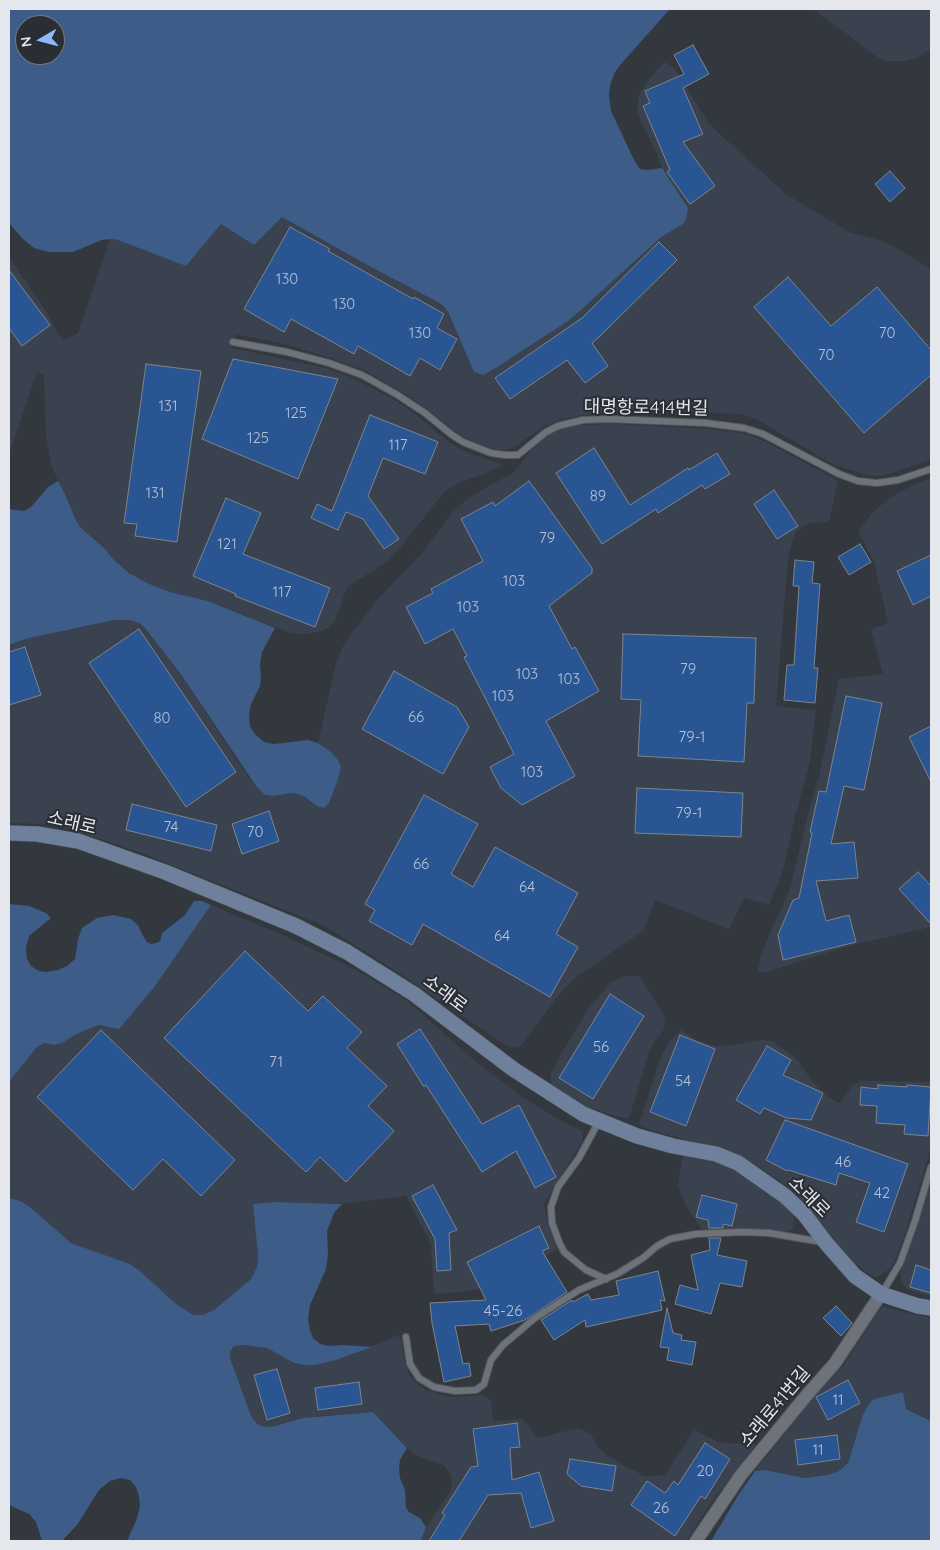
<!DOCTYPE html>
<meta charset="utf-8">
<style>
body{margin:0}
#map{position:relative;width:940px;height:1550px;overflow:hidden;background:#33383e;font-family:Quicksand,sans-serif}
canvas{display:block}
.frame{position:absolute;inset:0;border:10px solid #e4e7eb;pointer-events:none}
.north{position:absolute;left:15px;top:15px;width:50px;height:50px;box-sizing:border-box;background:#292e34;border:1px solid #74787d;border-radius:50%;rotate:262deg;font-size:14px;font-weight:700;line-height:20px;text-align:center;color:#e4e7eb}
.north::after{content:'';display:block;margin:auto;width:18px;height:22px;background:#8bbafc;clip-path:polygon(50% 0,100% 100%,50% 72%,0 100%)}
</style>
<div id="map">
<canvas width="940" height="1550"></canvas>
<div class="frame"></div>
<div class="north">N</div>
</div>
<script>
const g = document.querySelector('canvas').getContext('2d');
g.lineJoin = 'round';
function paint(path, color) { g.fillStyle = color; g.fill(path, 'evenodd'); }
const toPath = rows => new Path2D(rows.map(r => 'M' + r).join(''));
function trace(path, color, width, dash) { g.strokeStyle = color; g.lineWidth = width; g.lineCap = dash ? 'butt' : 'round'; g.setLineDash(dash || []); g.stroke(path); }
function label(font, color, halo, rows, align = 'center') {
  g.font = font + ' Quicksand,"Noto Sans KR",sans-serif'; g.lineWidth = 4; g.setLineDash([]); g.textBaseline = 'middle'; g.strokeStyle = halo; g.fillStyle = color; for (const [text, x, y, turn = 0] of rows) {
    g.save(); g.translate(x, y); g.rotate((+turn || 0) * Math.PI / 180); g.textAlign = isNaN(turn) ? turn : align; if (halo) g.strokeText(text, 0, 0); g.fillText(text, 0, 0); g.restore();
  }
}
paint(toPath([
 [814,9,931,9,931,49,916,58,906,61,884,61,877,57],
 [663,63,667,63,675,69,709,124,786,194,851,233,879,240,891,245,916,259,931,270,931,459,889,474,876,476,864,474,834,465,756,419,740,414,697,412,633,410,582,415,561,419,544,426,516,446,508,449,501,450,492,448,469,440,459,435,425,407,394,387,364,370,324,356,284,344,235,334,232,348,326,368,353,378,393,399,414,413,450,443,463,451,503,465,487,473,460,482,444,492,400,548,387,562,347,587,336,619,329,627,319,632,304,634,290,633,208,601,170,592,147,583,129,573,114,560,104,548,80,527,75,518,65,494,58,481,51,464,46,436,44,375,37,372,9,454,9,257,46,311,57,333,64,340,78,333,110,239,118,240,221,224,282,217,369,266,434,300,448,312,474,372,483,375,496,368,550,333,582,309,644,251,660,238,673,230,688,208,662,168,658,156,639,117,637,109,638,100,641,91,647,82],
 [615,424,711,429,741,433,757,438,772,445,838,481,829,522,811,523,802,527,795,533,788,558,776,706,816,710,810,761,793,825,784,867,777,886,769,905,744,898,729,929,655,900,644,930,575,978,561,992,521,1046,510,1048,393,969,323,925,142,853,98,838,65,828,45,824,9,823,9,645,29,638,115,620,129,620,139,623,145,628,180,673,248,777,265,795,273,796,294,793,305,797,317,806,329,803,341,767,331,752,318,743,336,663,343,646,352,632,379,598,423,552,453,511,465,501,483,489,513,473,534,446,548,435,559,430,582,425],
 [931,478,931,927,852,945,766,972,757,973,761,956,771,931,790,889,810,806,819,777,839,679,883,674,871,629,888,623,874,562,858,531,874,511,891,497,911,486],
 [211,905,285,936,350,967,383,986,406,1000,473,1059,522,1097,567,1124,582,1131,583,1140,544,1204,548,1225,557,1249,521,1271,482,1288,462,1292,434,1294,431,1244,406,1196,342,1204,275,1202,254,1204,258,1255,257,1267,251,1279,214,1310,203,1315,193,1315,175,1303,140,1271,130,1264,71,1243,30,1207,20,1201,9,1198,9,1082,37,1047,45,1043,54,1045,62,1043,89,1027,98,1025,107,1026,134,1012,183,945],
 [629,976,639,976,663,1013,665,1021,664,1029,653,1044,649,1052,629,1119,612,1115,583,1105,555,1087,552,1083,550,1079,551,1073,559,1058,589,1007,612,982,620,978],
 [681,1030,696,1040,711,1045,724,1046,762,1040,772,1041,796,1058,813,1082,827,1096,839,1103,853,1085,861,1081,931,1082,931,1147,905,1234,894,1263,888,1270,881,1275,875,1277,867,1273,854,1262,842,1249,798,1196,790,1188,756,1165,739,1156,722,1149,660,1133,643,1127,639,1124,661,1056,669,1042],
 [683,1154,710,1160,741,1173,785,1204,794,1216,793,1228,789,1231,784,1232,743,1229,702,1230,685,1204,678,1186],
 [931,1183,931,1296,912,1291,906,1288,901,1279,900,1274,908,1247],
 [883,1307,931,1318,931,1421,906,1409,903,1392,874,1399,868,1405,862,1417,848,1463,839,1471,827,1475,805,1478,765,1470,755,1471,815,1395,843,1367,876,1315],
 [398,1335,401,1338,405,1363,408,1372,413,1380,424,1389,449,1397,484,1395,491,1400,493,1421,523,1419,537,1438,579,1428,591,1435,598,1446,606,1455,644,1476,665,1475,694,1430,721,1443,756,1444,709,1506,686,1541,421,1541,426,1527,450,1491,452,1483,450,1474,445,1466,418,1456,407,1448,373,1412,303,1418,275,1426,265,1427,256,1424,251,1416,230,1358,230,1352,234,1346,244,1345,267,1348,294,1363,316,1365,336,1360,354,1354]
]), '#39424e');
paint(toPath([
 [9,9,670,9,621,64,615,72,610,85,609,96,611,111,635,162,640,169,648,170,662,168,688,208,687,216,683,224,660,238,582,309,568,321,496,368,483,375,474,372,448,312,442,305,434,300,369,266,282,217,254,245,221,224,186,266,118,240,110,239,102,240,73,252,49,252,34,248,23,239,9,223],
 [25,25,55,25,55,55,25,55],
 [58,481,65,494,75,518,80,527,104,548,114,560,129,573,147,583,170,592,208,601,275,628,262,652,260,664,261,678,260,686,251,704,249,715,250,726,255,734,264,742,274,744,308,740,318,743,331,752,338,760,341,767,337,782,329,803,324,808,317,806,305,797,294,793,273,796,265,795,256,786,180,673,145,628,139,623,129,620,115,620,29,638,9,645,9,509,24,511,31,507,48,487],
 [194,901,202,901,211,905,155,986,119,1029,98,1025,75,1035,62,1043,54,1045,45,1043,37,1047,9,1082,9,904,29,906,46,913,51,918,29,936,26,948,27,959,31,966,39,971,46,972,58,970,67,966,75,959,78,939,82,928,97,918,113,915,131,919,138,925,143,936,147,942,151,944,156,943,160,941,162,933,185,915],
 [9,1198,20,1201,30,1207,71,1243,130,1264,140,1271,175,1303,193,1315,203,1315,214,1310,251,1279,257,1267,258,1255,253,1204,275,1202,342,1204,334,1213,327,1231,328,1254,326,1269,310,1305,308,1319,310,1330,313,1338,320,1344,329,1346,343,1345,372,1347,336,1360,316,1365,304,1365,294,1363,267,1348,244,1345,234,1346,230,1352,230,1358,251,1416,257,1424,266,1427,275,1426,303,1418,373,1412,407,1448,400,1460,399,1469,400,1478,405,1490,406,1507,409,1512,420,1518,426,1527,421,1541,127,1541,136,1521,140,1507,139,1496,136,1487,130,1480,121,1478,110,1481,99,1490,77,1525,62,1541,42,1541,36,1522,29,1514,9,1505],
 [903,1392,906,1409,931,1421,931,1541,711,1541,737,1497,755,1471,765,1470,805,1478,827,1475,839,1471,848,1463,862,1417,868,1405,874,1399]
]), '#3d5c88');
const building = toPath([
 [693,45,709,74,683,88,703,134,683,142,715,186,690,204,667,172,670,170,643,106,650,103,645,91,684,74,674,55,693,45],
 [890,171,905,188,890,202,875,184,890,171],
 [290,227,330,249,328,251,413,299,414,297,444,314,437,328,457,339,440,370,420,358,410,376,358,346,354,354,291,319,284,332,244,309,290,227],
 [659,242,677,260,598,338,592,343,608,366,585,383,567,360,510,399,495,378,582,318,659,242],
 [9,270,50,325,22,346,9,328,9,270],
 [788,277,831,326,877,287,931,350,931,375,864,433,754,307,788,277],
 [233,359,338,379,298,479,202,439,233,359],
 [146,364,201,371,177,542,135,536,137,524,124,523,146,364],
 [370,415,438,442,425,474,383,458,368,496,399,539,384,549,363,519,346,512,338,530,311,518,317,504,332,511,370,415],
 [594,448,630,505,688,468,689,470,717,453,730,474,705,489,702,485,658,513,656,509,602,544,556,473,594,448],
 [529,481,592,568,592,573,549,606,572,649,575,647,599,691,546,721,575,776,522,805,501,788,490,767,514,754,464,657,467,656,453,629,425,644,406,607,433,593,431,589,483,561,461,519,493,502,495,506,529,481],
 [774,490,798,526,777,539,754,504,774,490],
 [226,498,261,513,243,554,330,588,315,627,235,596,236,594,193,576,226,498],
 [860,544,871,562,849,575,838,557,860,544],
 [931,555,931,596,913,605,897,571,931,555],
 [795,560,814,562,812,583,820,584,814,668,818,668,815,703,784,700,787,665,794,665,799,586,793,586,795,560],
 [139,629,236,772,186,807,89,663,139,629],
 [623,634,756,638,754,703,747,703,744,762,638,756,641,700,621,699,623,634],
 [25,647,41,695,9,705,9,652,25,647],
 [394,671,457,707,469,727,443,774,362,729,394,671],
 [846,696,882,703,864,790,844,786,831,844,854,842,858,878,816,881,826,921,849,915,856,942,783,960,778,935,793,900,799,898,812,833,810,832,819,791,826,792,846,696],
 [931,726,931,782,909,737,931,726],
 [637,788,743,793,741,837,635,833,637,788],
 [424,795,478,824,451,874,473,887,495,847,578,893,556,934,578,947,550,997,423,924,412,945,369,921,375,910,365,904,424,795],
 [132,804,217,825,211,851,126,830,132,804],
 [269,811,279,841,242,854,232,824,269,811],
 [918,872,931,886,931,924,899,889,918,872],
 [245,951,308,1011,323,996,362,1032,347,1048,387,1086,368,1106,394,1131,346,1182,320,1157,306,1172,164,1038,245,951],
 [610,994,644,1016,593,1099,559,1078,610,994],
 [420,1029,482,1124,519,1105,556,1177,535,1188,516,1151,482,1172,426,1085,424,1087,397,1044,420,1029],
 [101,1030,235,1160,201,1196,163,1159,133,1190,37,1097,101,1030],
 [680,1035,715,1049,686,1126,650,1112,680,1035],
 [767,1046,791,1060,783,1075,823,1093,811,1120,787,1118,764,1108,760,1114,736,1100,767,1046],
 [878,1085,907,1087,907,1085,931,1087,928,1136,904,1134,905,1125,876,1123,877,1106,860,1105,861,1087,878,1089,878,1085],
 [785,1120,908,1164,884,1232,856,1222,870,1183,839,1173,836,1185,788,1170,787,1171,766,1160,785,1120],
 [433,1185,457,1230,449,1233,451,1270,437,1271,435,1239,412,1196,433,1185],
 [702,1195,737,1204,732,1226,723,1224,723,1228,709,1228,708,1220,696,1217,702,1195],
 [539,1226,549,1248,542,1251,567,1292,525,1320,491,1331,489,1324,455,1326,463,1364,469,1363,471,1376,444,1382,432,1323,430,1303,486,1300,467,1262,539,1226],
 [709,1238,721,1238,717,1255,747,1261,742,1287,720,1283,711,1314,675,1304,680,1285,698,1290,691,1255,710,1250,709,1238],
 [916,1265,931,1270,931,1293,910,1287,916,1265],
 [658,1271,665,1301,660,1300,662,1310,586,1327,585,1320,554,1340,541,1320,572,1300,573,1302,588,1294,591,1300,619,1295,616,1281,658,1271],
 [836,1306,852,1323,841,1336,823,1318,836,1306],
 [667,1308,673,1333,682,1335,681,1340,696,1342,692,1365,667,1360,669,1348,660,1347,667,1308],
 [277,1369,290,1413,267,1420,254,1375,277,1369],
 [848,1380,860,1403,828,1420,816,1397,848,1380],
 [359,1382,362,1404,318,1410,315,1388,359,1382],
 [517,1423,520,1447,510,1448,512,1480,539,1472,554,1521,531,1528,521,1493,488,1495,459,1541,429,1541,445,1515,442,1513,471,1467,478,1466,473,1429,517,1423],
 [837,1435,840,1459,798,1465,795,1440,837,1435],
 [705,1443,730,1459,705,1499,701,1496,675,1536,631,1505,647,1481,665,1493,674,1481,678,1485,705,1443],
 [570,1459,616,1466,612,1491,581,1486,567,1474,570,1459]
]);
paint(building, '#295593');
trace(building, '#7e848c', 1);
const lane = toPath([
 [233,342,287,352,329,363,362,375,396,394,425,413,452,435,463,442,491,453,505,455,518,455,546,432,558,426,583,420,608,419,706,423,744,428,763,434,839,474,858,481,877,483,898,480,931,469],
 [599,1121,579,1158,558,1187,551,1207,552,1223,559,1242,564,1252,586,1270,606,1279],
 [882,1293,900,1263,915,1221,931,1167],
 [406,1337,410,1364,419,1378,434,1387,455,1391,476,1390,484,1384,491,1360,503,1345,535,1318,579,1290,617,1274,643,1258,657,1246,670,1239,696,1234,743,1232,769,1233,822,1242]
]);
const street = toPath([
 [696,1541,741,1475,806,1396,835,1363,881,1294]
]);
const secondary = toPath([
 [9,833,37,834,78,841,165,872,296,926,347,952,414,994,513,1069,583,1114,637,1136,673,1146,716,1154,738,1163,785,1196,804,1214,826,1243,855,1276,881,1294,918,1306,931,1308]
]);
trace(lane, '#53575c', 8);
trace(street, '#53575c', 14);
trace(secondary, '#53575c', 16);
trace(lane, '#6e737b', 6);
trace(street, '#6e737b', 12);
trace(secondary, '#6e809b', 15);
label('15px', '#b5c2d5', null, [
 ["130",287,279],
 ["130",344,304],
 ["130",420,333],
 ["70",887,333],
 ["70",826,355],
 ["131",168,406],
 ["125",296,413],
 ["125",258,438],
 ["117",398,445],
 ["131",155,493],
 ["89",598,496],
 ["79",547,538],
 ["121",227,544],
 ["103",514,581],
 ["117",282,592],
 ["103",468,607],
 ["79",688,669],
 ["103",527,674],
 ["103",569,679],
 ["103",503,696],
 ["66",416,717],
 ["80",162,718],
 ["79-1",692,737],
 ["103",532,772],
 ["79-1",689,813],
 ["74",171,827],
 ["70",255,832],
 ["66",421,864],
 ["64",527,887],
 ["64",502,936],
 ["56",601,1047],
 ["71",276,1062],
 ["54",683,1081],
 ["46",843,1162],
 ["42",882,1193],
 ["45-26",503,1311],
 ["11",838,1400],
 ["11",818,1450],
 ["20",705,1471],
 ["26",661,1508]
]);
label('18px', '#e4e7eb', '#292e34', [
 ["대명항로414번길",646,408,1],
 ["소래로",72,823,13],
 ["소래로",445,994,37],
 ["소래로",809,1197,45],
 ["소래로41번길",775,1407,-50]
]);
</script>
